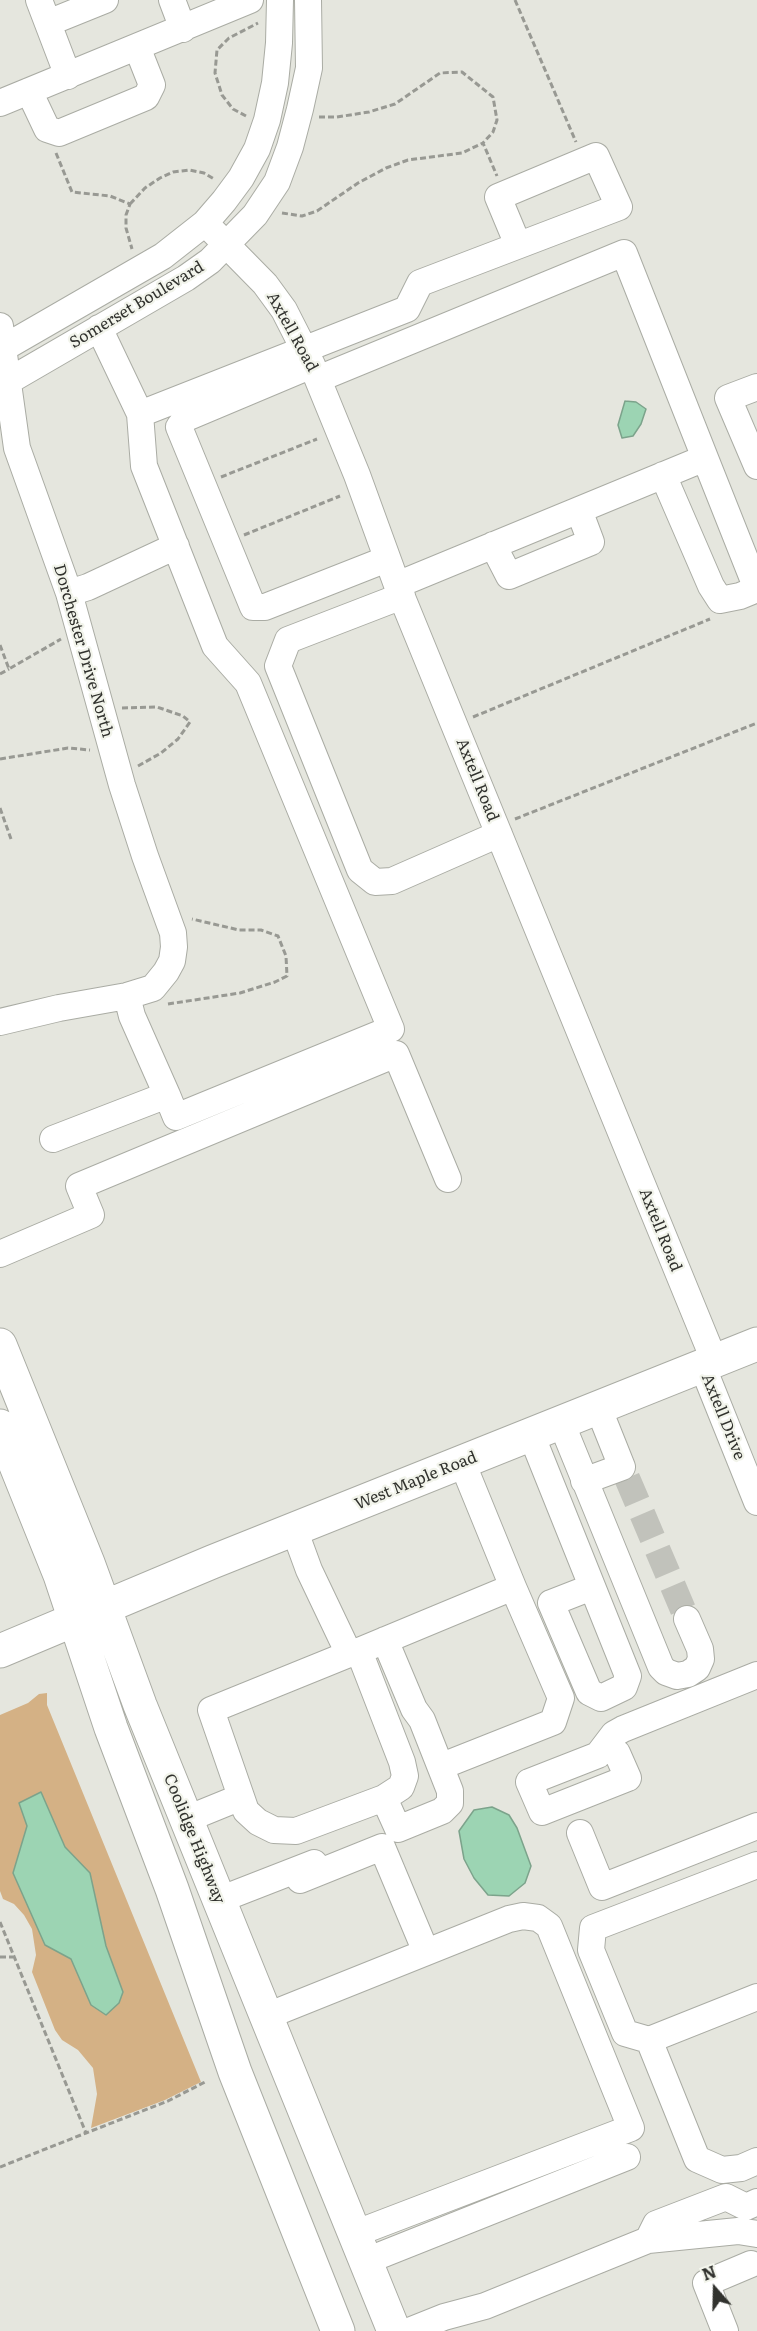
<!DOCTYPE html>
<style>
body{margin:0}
#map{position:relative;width:757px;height:2331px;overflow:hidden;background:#e5e6de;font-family:Literata,serif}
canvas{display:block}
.north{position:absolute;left:685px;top:2259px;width:60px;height:60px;-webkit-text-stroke:4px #f2f4eb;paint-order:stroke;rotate:340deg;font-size:16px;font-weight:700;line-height:24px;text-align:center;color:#31322e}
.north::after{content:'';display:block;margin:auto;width:21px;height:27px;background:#31322e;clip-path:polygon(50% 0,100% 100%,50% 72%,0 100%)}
</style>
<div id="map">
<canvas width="757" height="2331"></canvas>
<div class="north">N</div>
</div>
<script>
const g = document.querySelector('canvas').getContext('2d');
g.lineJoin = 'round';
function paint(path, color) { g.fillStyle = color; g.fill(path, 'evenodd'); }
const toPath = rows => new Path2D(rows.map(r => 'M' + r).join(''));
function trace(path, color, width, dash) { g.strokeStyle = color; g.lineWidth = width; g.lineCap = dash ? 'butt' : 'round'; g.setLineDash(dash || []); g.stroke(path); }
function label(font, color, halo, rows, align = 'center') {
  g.font = font + ' Literata,serif'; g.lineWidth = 4.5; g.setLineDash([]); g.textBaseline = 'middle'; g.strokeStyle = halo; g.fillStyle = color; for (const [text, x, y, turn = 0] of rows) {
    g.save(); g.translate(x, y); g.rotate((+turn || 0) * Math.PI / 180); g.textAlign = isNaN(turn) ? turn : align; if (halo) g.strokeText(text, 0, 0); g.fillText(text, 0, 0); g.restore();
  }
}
paint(toPath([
 [47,1693,47,1705,201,2082,165,2100,91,2128,97,2094,93,2068,78,2050,62,2040,55,2030,32,1972,36,1955,32,1929,24,1915,14,1904,3,1899,0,1891,0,1715,28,1703,39,1694]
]), '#d4b185');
const water = toPath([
 [625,401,636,402,646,409,641,424,633,436,622,438,618,425,625,401],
 [41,1792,65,1847,90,1873,106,1946,123,1992,119,2003,106,2015,91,2005,71,1959,45,1945,13,1873,27,1826,19,1803,41,1792],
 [492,1807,509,1815,517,1828,531,1866,525,1883,509,1896,488,1895,474,1878,464,1859,459,1831,474,1810,492,1807]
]);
paint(water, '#9cd4b3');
trace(water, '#7ca38b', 1.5);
trace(toPath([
 [627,1478,687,1619]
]), '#c1c2bb', 26, [26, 13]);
const minor = toPath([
 [39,0,68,76],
 [172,0,183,29],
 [48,23,105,0],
 [29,91,47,129,59,133,146,97,152,85,137,47],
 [0,103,250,0],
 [205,223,265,284,284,310,312,365,357,475,397,585,714,1360],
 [0,326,17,448,69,593,122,785,145,856,173,933,174,947,172,961,166,972,153,988,127,996,59,1008,0,1022],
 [0,350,163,256,205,223,224,201,241,178,257,149,267,120,275,83,279,43,280,0],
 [312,365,186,418,179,427,253,607,265,607,387,559],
 [318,379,624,253,705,458],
 [0,386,186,278,210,261,255,215,277,182,290,147,300,109,309,68,308,0],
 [757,387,728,398,757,466],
 [140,414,407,309,420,283,619,207,596,156,498,197,518,245],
 [663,475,711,586,720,600,740,596,757,589],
 [493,545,509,576,591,542,579,510],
 [397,585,705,458,757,589],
 [69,593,88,587,176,546],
 [402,596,288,640,278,666,360,870,375,882,392,881,499,834],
 [127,996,132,1016,167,1095],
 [53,1139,167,1095,176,1117,391,1029,248,683,215,646,144,466,140,414,99,328],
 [0,1254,91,1215,79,1186,396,1054,448,1179],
 [702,1365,757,1502],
 [561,1422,661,1667,666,1672,677,1676,688,1674,697,1668,701,1659,700,1649,687,1619],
 [531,1434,628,1676,624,1687,601,1698,589,1692,551,1603,592,1587],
 [584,1481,622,1467,598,1407],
 [294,1529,309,1570,349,1654,359,1651,402,1762,405,1776,401,1787,384,1798,296,1831,274,1830,258,1822,246,1811,211,1710,349,1654],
 [359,1651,513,1587,462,1462],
 [607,1746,617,1753,628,1778,542,1812,529,1782,598,1755,614,1734,623,1729,757,1675],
 [442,1766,553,1722,561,1698,513,1587],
 [384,1798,398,1829,442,1811,450,1803,450,1791,422,1720,414,1709,385,1640],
 [187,1819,241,1797],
 [580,1833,602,1887,757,1826],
 [300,1880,382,1847,426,1952],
 [219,1900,314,1863],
 [757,1997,649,2040,697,2159,722,2170,741,2168,757,2161],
 [267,2016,509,1919,523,1916,538,1918,549,1926,631,2128,354,2234],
 [649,2040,625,2033,591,1950,593,1928,757,1865],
 [648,2240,738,2231,757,2234],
 [366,2261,627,2157],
 [409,2331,444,2317,485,2306,648,2240,656,2224,726,2197,746,2207,757,2202],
 [725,2331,706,2283,751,2264]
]);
const major = toPath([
 [0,1345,88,1563,140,1705,394,2331],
 [0,1426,60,1575,111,1728,172,1889,235,2072,338,2331],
 [0,1651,212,1562,757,1344]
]);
trace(minor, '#aaaca4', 28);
trace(major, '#aaaca4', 35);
trace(toPath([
 [515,0,576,142],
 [246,116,233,109,222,95,215,73,217,50,229,38,258,23],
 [319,117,337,117,369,112,395,104,440,73,462,72,493,97,497,120,493,132,483,143],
 [56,153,72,192,110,196,130,204,126,215,126,228,132,249],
 [130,204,145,188,160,178,173,172,189,170,204,173,214,179],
 [282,213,302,216,317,211,358,183,386,168,408,160,462,153,483,143,497,176],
 [221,477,317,439],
 [244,535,340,496],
 [0,645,9,669,61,639],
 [0,674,9,669],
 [122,708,157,707,183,716,190,722,178,739,161,753,138,766],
 [473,717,710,619],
 [0,759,68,748,90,750],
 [0,808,11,839],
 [515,819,757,723],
 [168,1004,240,993,275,982,287,976,286,956,278,936,261,930,239,930,192,919],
 [0,1922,86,2133,168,2101,205,2082],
 [0,1957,13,1957],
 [0,2167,86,2133]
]), '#989993', 3, [6, 3]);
trace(minor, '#fff', 26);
trace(major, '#fff', 33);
label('16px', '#31322e', '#f2f4eb', [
 ["Somerset Boulevard",137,305,-31],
 ["Axtell Road",292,332,61],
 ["Dorchester Drive North",83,651,74],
 ["Axtell Road",477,780,68],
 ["Axtell Road",660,1230,68],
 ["Axtell Drive",723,1417,68],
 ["West Maple Road",416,1481,-22],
 ["Coolidge Highway",194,1839,68]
]);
</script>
